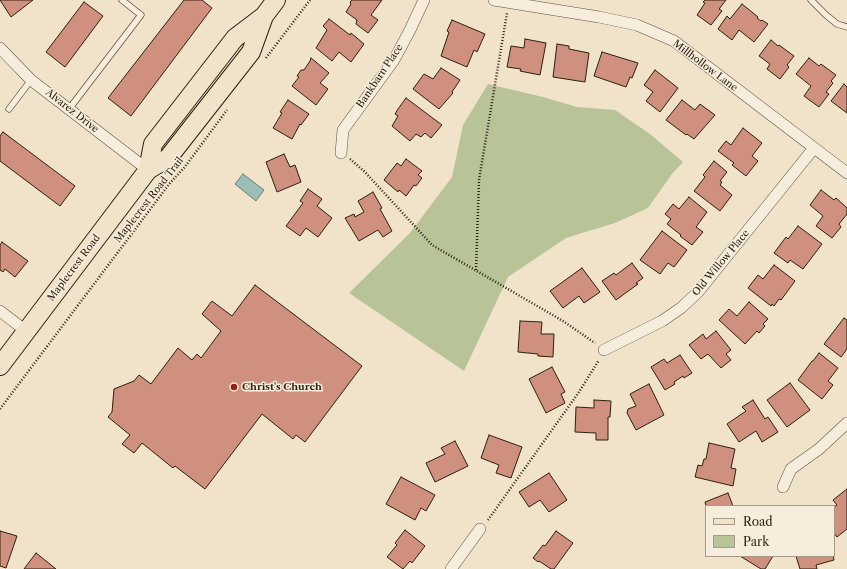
<!DOCTYPE html>
<style>
body{margin:0}
#map{position:relative;width:847px;height:569px;overflow:hidden;background:#f1e3ca;font-family:"Libre Caslon Text",serif}
canvas{display:block}
.legend{position:absolute;left:705px;top:505px;width:130px;height:52px;box-sizing:border-box;background:#f6eddd;border:1px solid #a59b8a;margin:0;padding:5px 7px;list-style:none;font-size:12px;color:#2c1f0d}
.legend li{display:flex;align-items:center;gap:8px;height:20px}
.legend b{width:20px;border:1px solid #a59b8a}
</style>
<div id="map">
<canvas width="847" height="569"></canvas>
<ul class="legend">
<li><b style="height:5px;background:#f1e3ca"></b>Road</li>
<li><b style="height:11px;background:#b8c498"></b>Park</li>
</ul>
</div>
<script>
const g = document.querySelector('canvas').getContext('2d');
g.lineJoin = 'round';
function paint(path, color) { g.fillStyle = color; g.fill(path, 'evenodd'); }
const toPath = rows => new Path2D(rows.map(r => 'M' + r).join(''));
function trace(path, color, width, dash) { g.strokeStyle = color; g.lineWidth = width; g.lineCap = dash ? 'butt' : 'round'; g.setLineDash(dash || []); g.stroke(path); }
function label(font, color, halo, rows, align = 'center') {
  g.font = font + ' "Libre Caslon Text",serif'; g.lineWidth = 3; g.setLineDash([]); g.textBaseline = 'middle'; g.strokeStyle = halo; g.fillStyle = color; for (const [text, x, y, turn = 0] of rows) {
    g.save(); g.translate(x, y); g.rotate((+turn || 0) * Math.PI / 180); g.textAlign = isNaN(turn) ? turn : align; if (halo) g.strokeText(text, 0, 0); g.fillText(text, 0, 0); g.restore();
  }
}
paint(toPath([
 [488,84,543,97,577,107,615,110,650,134,683,162,672,174,648,208,615,223,566,238,508,277,464,371,349,293,410,233,452,177,463,125]
]), '#b8c498');
const water = toPath([
 [243,174,264,190,256,201,235,184,243,174]
]);
paint(water, '#9bbeb7');
trace(water, '#6f7e73', 1);
const building = toPath([
 [0,0,33,0,11,17,0,0],
 [184,0,202,0,212,8,131,116,108,98,184,0],
 [352,0,382,0,371,15,378,20,368,33,356,24,357,20,346,12,351,4,350,2,352,0],
 [705,0,726,0,719,9,722,11,711,25,697,15,705,3,703,2,705,0],
 [84,2,103,16,65,67,46,52,84,2],
 [742,4,758,17,757,18,761,21,762,20,768,24,754,42,739,30,732,40,718,29,727,16,730,19,742,4],
 [329,19,350,35,351,33,364,44,351,62,339,52,332,61,316,48,327,30,323,26,329,19],
 [452,20,485,34,477,52,474,50,467,67,441,56,449,32,447,31,452,20],
 [525,39,546,43,540,75,520,71,521,69,507,67,511,46,524,48,525,39],
 [771,40,778,46,779,45,794,56,787,65,789,67,780,79,767,69,770,64,759,56,771,40],
 [557,44,569,46,569,49,589,53,585,82,553,77,557,44],
 [602,52,638,63,632,78,630,77,626,87,594,76,602,52],
 [311,58,329,73,320,83,328,89,316,105,292,86,299,77,297,76,301,70,304,70,310,61,311,58],
 [809,58,819,66,821,64,836,75,831,81,833,83,826,92,829,94,819,107,804,96,811,86,796,74,809,58],
 [441,68,460,80,452,92,453,93,439,109,413,89,424,74,433,79,441,68],
 [655,70,678,88,660,112,646,101,653,92,644,85,655,70],
 [844,84,847,87,847,113,831,101,844,84],
 [406,98,442,125,431,138,425,133,421,137,416,134,410,141,392,126,398,116,395,114,398,109,406,98],
 [288,100,309,114,301,125,300,124,292,139,273,128,282,113,280,112,288,100],
 [682,100,695,110,700,104,715,115,694,139,687,134,686,135,666,120,682,100],
 [743,128,762,143,752,156,758,161,746,176,732,165,734,163,718,151,726,141,731,145,743,128],
 [3,132,75,186,60,206,0,161,0,136,3,132],
 [284,154,290,167,295,165,301,182,277,192,266,162,284,154],
 [406,159,422,171,418,175,422,178,416,186,414,185,406,196,399,190,398,192,384,180,397,163,401,166,406,159],
 [714,161,727,172,720,181,722,182,720,185,732,195,720,211,694,191,705,177,703,175,714,161],
 [308,189,322,199,317,206,332,218,318,237,306,228,300,236,286,226,303,203,300,201,308,189],
 [821,190,834,200,836,198,847,208,847,214,839,224,841,227,832,238,816,226,823,216,810,205,821,190],
 [373,192,382,208,380,209,392,231,383,237,378,230,359,241,345,218,354,214,355,217,364,212,358,201,373,192],
 [689,197,707,212,696,227,703,232,692,245,680,236,681,235,667,224,671,219,665,214,673,204,679,209,689,197],
 [798,226,822,244,803,269,790,260,788,263,774,253,786,237,788,239,798,226],
 [662,231,687,250,674,267,668,263,660,274,640,260,662,231],
 [2,242,28,261,15,277,5,269,3,272,0,270,0,245,2,242],
 [632,263,643,278,636,283,638,284,616,300,602,281,614,273,616,275,632,263],
 [774,265,795,281,781,300,779,299,774,306,772,304,771,306,748,288,758,275,763,279,774,265],
 [582,268,600,292,584,303,579,296,563,308,550,291,582,268],
 [255,285,362,366,305,442,296,435,293,439,262,414,205,489,175,466,173,468,142,443,134,453,122,444,130,435,108,417,112,412,114,389,134,381,139,375,151,384,178,348,192,360,197,354,201,358,221,331,202,314,212,301,232,316,255,285],
 [749,302,768,319,763,324,765,326,759,333,757,331,745,344,719,320,729,309,737,316,749,302],
 [844,318,847,320,847,349,841,357,824,344,844,318],
 [520,321,542,322,541,334,554,334,553,357,538,356,538,354,518,352,520,321],
 [716,331,731,350,726,354,731,360,721,368,708,354,701,359,689,345,703,334,706,339,716,331],
 [819,353,838,368,828,381,833,385,822,399,798,380,812,361,813,361,819,353],
 [680,355,692,373,684,378,683,376,674,382,675,384,665,390,651,367,664,359,667,363,680,355],
 [552,367,565,392,561,394,565,403,546,413,529,379,552,367],
 [790,383,810,410,787,427,767,400,790,383],
 [649,384,664,415,636,430,627,413,628,409,636,406,630,394,649,384],
 [594,400,611,401,610,417,608,417,608,440,596,440,596,433,575,432,576,407,594,408,594,400],
 [753,400,765,419,768,417,778,432,762,442,756,431,739,442,727,424,746,411,742,407,753,400],
 [489,435,522,447,511,478,496,473,499,465,481,458,489,435],
 [455,441,468,466,435,482,426,463,445,454,441,448,455,441],
 [709,443,735,449,731,468,736,469,733,486,695,477,698,465,702,466,704,459,706,459,709,443],
 [549,473,567,500,549,512,540,500,529,507,519,492,549,473],
 [401,477,435,495,426,511,421,508,415,520,386,504,401,477],
 [847,489,847,529,837,537,834,533,834,507,837,505,833,500,847,489],
 [728,493,733,506,706,506,705,502,728,493],
 [405,530,425,546,412,563,410,561,403,569,387,557,397,545,395,543,405,530],
 [0,531,17,536,6,568,0,566,0,531],
 [556,531,573,543,554,569,551,569,539,561,538,562,533,558,543,545,545,546,556,531],
 [36,553,56,569,24,569,36,553],
 [740,556,773,556,765,569,761,569,740,556],
 [796,556,833,556,834,560,816,565,817,569,800,569,796,556]
]);
paint(building, '#d0907f');
trace(building, '#2c1f0d', 1);
const lane = toPath([
 [811,0,826,15,837,24,847,27],
 [9,109,31,80],
 [69,109,141,15,122,0]
]);
const street = toPath([
 [494,0,599,17,637,25,674,41,847,173],
 [0,48,31,80,148,170],
 [341,153,343,130,394,60,410,30,424,0],
 [0,311,26,331],
 [604,350,662,321,681,308,698,292,814,148],
 [783,487,791,469,819,449,847,423],
 [451,569,480,529]
]);
const primary = toPath([
 [148,170,153,144,235,38,264,16,276,0],
 [0,366,148,170,168,158,251,52,264,16]
]);
trace(lane, '#5d503c', 7);
trace(street, '#5d503c', 12);
trace(primary, '#2c1f0d', 20);
trace(toPath([
 [266,58,310,0],
 [350,159,365,172,432,245,563,321,595,343],
 [476,270,479,180,507,13],
 [0,409,170,183,184,168,227,110],
 [488,520,579,392,599,360]
]), '#2c1f0d', 2.5, [1, 2]);
trace(lane, '#f6eddd', 5.5);
trace(street, '#f6eddd', 11);
trace(primary, '#f1e3ca', 18);
for (const [x, y, r, color] of [
 [234,387,4,"#8f2418"]
]) { const dot = new Path2D(); dot.arc(x, y, r, 0, 2 * Math.PI); g.fillStyle = color; g.fill(dot); trace(dot, '#f6eddd', 1.5); }
label('10px', '#2c1f0d', '#f6eddd', [
 ["Millhollow Lane",705,66,37],
 ["Bankbarn Place",380,76,-56],
 ["Alvarez Drive",72,111,38],
 ["Maplecrest Road Trail",149,200,-52],
 ["Old Willow Place",721,263,-50],
 ["Maplecrest Road",74,268,-53]
]);
label('bold 10px', '#2c1f0d', '#f6eddd', [
 ["Christ's Church",242,387]
], 'left');
</script>
